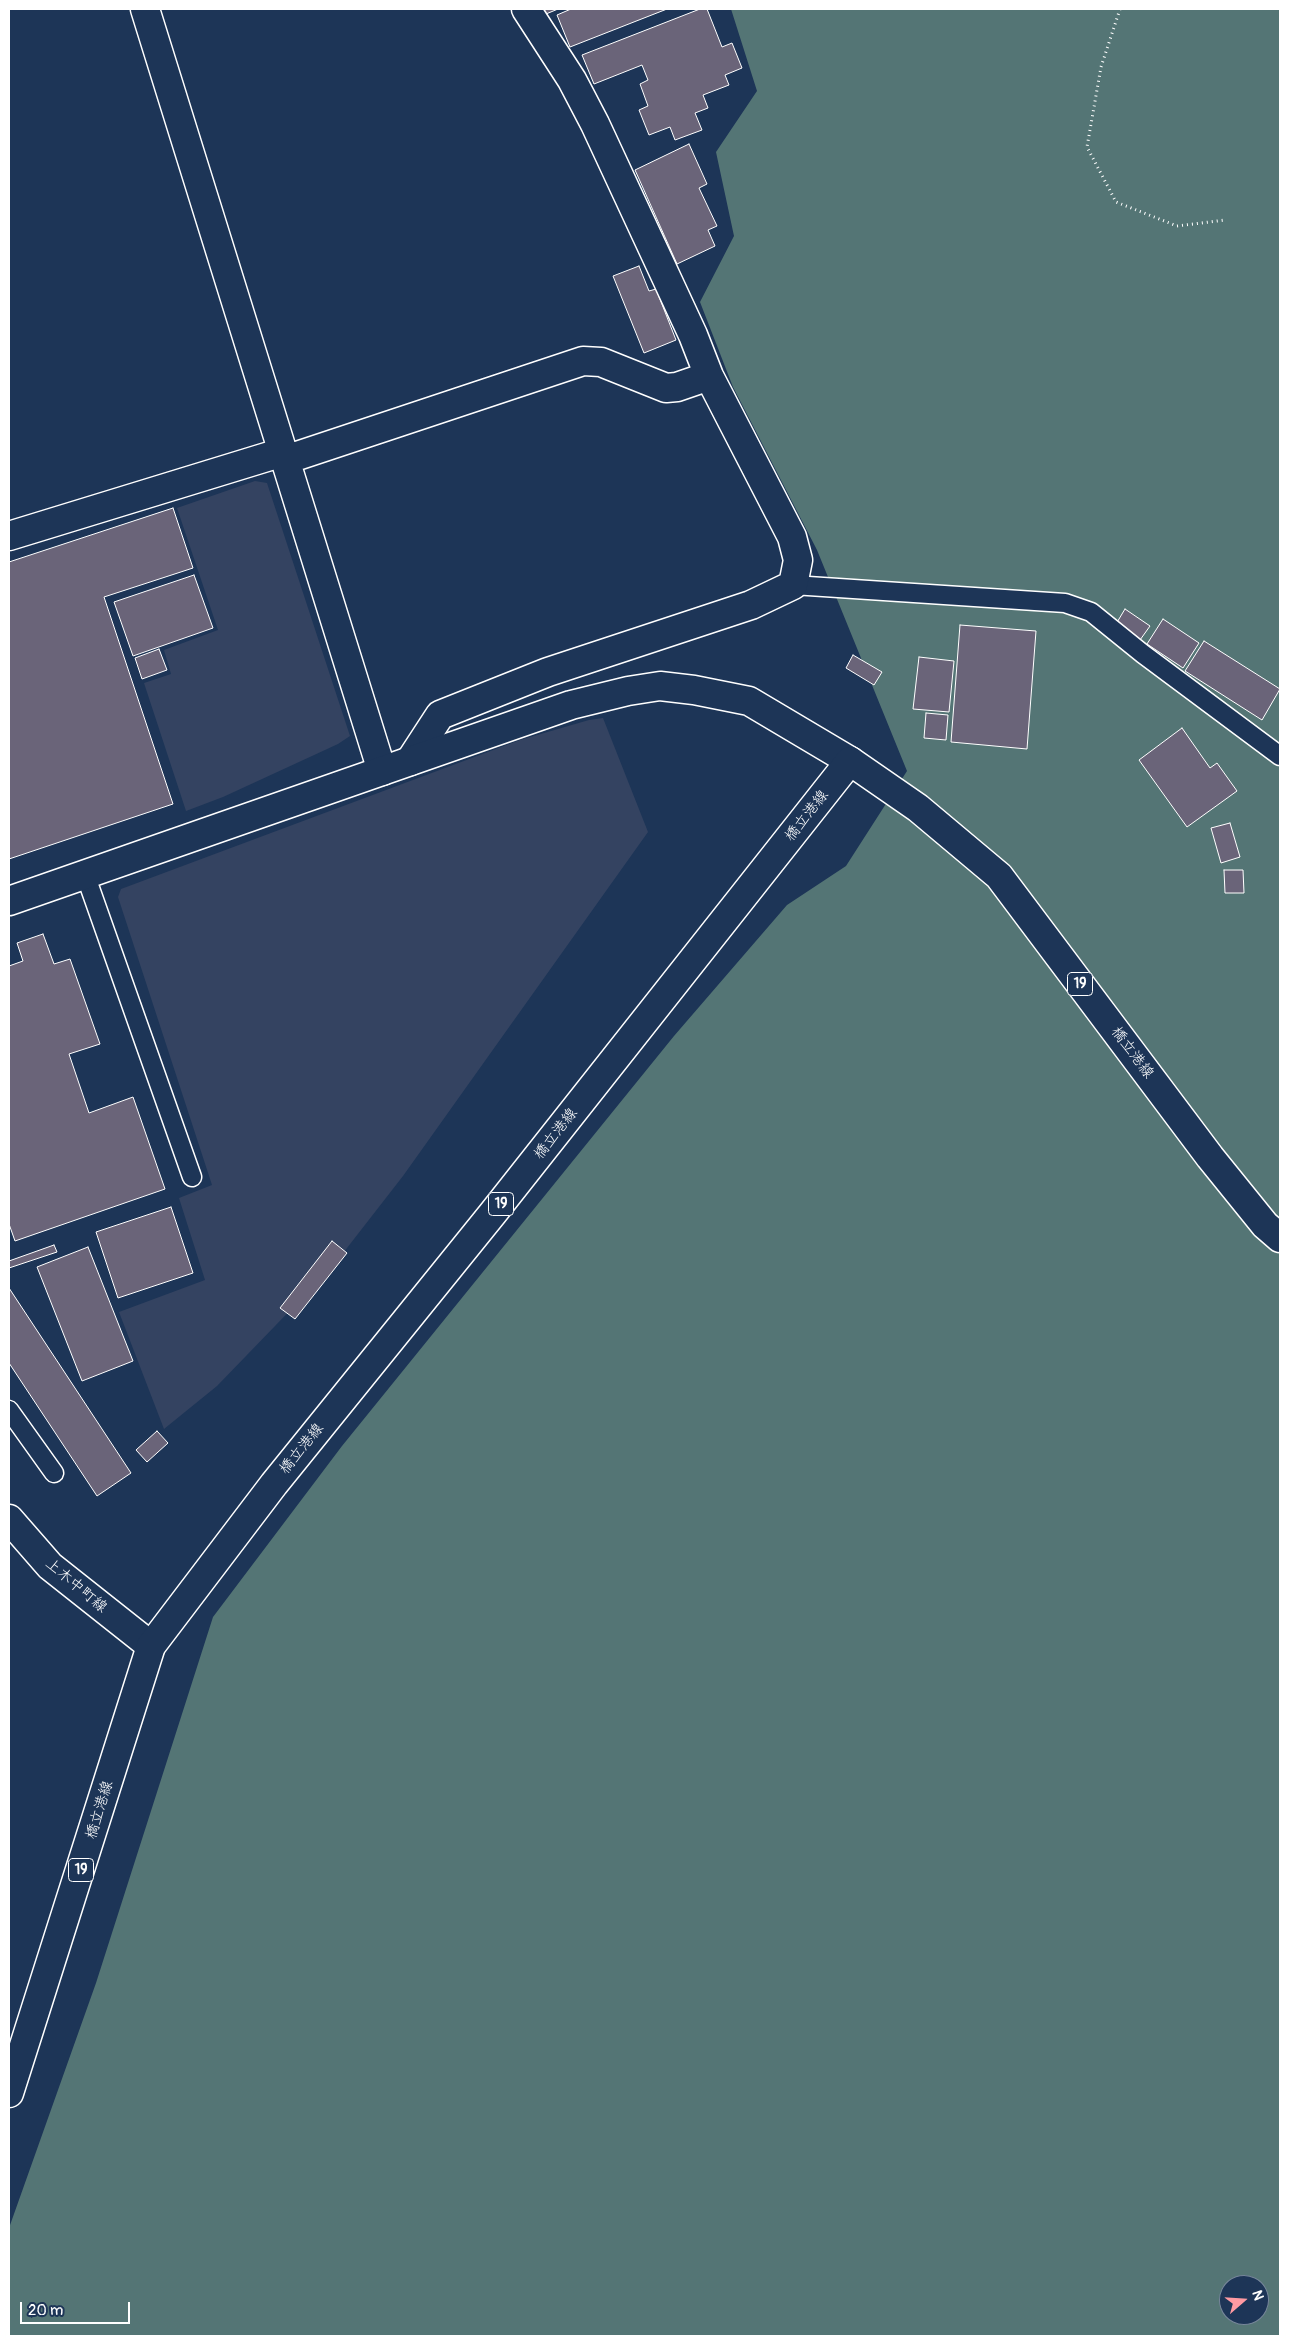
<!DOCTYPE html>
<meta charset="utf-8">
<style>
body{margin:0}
#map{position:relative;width:1289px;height:2345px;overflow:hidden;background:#1d3557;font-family:Pangolin,sans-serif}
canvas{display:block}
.frame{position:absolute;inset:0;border:10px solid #fff;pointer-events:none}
.north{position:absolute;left:1219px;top:2275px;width:50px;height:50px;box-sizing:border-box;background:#1d3557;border:1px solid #77869a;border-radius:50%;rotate:71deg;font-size:14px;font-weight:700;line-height:20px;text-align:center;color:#fff}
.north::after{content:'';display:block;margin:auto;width:18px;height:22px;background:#ff9aa2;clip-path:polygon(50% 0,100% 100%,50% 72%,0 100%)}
.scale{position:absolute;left:20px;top:2302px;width:110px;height:22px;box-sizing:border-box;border:2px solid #fff;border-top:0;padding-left:6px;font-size:15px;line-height:18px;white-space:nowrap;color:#fff;-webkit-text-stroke:4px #1d3557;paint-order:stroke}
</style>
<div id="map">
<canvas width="1289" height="2345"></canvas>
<div class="frame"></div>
<div class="north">N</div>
<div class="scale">20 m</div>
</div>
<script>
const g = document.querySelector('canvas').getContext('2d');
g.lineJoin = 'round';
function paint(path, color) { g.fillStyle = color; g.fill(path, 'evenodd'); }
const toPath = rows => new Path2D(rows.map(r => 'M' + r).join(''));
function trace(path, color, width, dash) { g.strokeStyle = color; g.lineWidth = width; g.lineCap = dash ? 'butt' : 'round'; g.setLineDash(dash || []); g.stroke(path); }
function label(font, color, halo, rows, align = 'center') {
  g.font = font + ' Pangolin,"Klee One",sans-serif'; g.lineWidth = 4.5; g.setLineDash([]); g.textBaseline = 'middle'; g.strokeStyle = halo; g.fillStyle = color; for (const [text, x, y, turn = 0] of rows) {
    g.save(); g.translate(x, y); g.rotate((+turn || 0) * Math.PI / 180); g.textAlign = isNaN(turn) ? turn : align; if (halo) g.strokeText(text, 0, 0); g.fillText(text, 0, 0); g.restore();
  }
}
paint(toPath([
 [255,481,267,483,350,736,338,744,223,797,186,811,144,683,171,674,164,650,218,630,177,508],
 [603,718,648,832,403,1176,333,1266,217,1386,164,1429,119,1312,205,1280,179,1198,212,1185,118,897,121,889,520,740,589,720]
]), '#344361');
paint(toPath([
 [731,9,1280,9,1280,2336,9,2336,9,2228,96,1983,213,1617,342,1446,674,1036,787,905,846,866,907,771,817,550,733,387,700,302,734,236,716,152,757,91],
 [1229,2285,1259,2285,1259,2315,1229,2315]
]), '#547575');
const building = toPath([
 [544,9,558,9,546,14,544,9],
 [571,9,667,9,570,47,557,15,571,9],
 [700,9,707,9,722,47,732,43,742,68,725,75,729,85,703,95,708,108,695,113,702,130,675,140,670,127,649,135,639,110,648,106,640,84,648,80,642,65,594,84,582,55,700,9],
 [689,144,707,184,699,188,717,226,708,230,715,246,677,264,635,170,689,144],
 [639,266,649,291,656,289,676,340,644,353,613,276,639,266],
 [173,508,193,568,104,597,173,804,9,859,9,562,173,508],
 [194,575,213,628,133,656,114,602,194,575],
 [1125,609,1150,626,1140,640,1116,624,1125,609],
 [1163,619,1199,643,1183,668,1147,644,1163,619],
 [960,625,1036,631,1027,749,951,742,960,625],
 [1204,641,1280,689,1262,720,1185,671,1204,641],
 [159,649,167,670,142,679,135,658,159,649],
 [853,655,882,672,874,685,846,668,853,655],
 [919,657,954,661,949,712,913,709,919,657],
 [926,713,948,715,946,740,924,738,926,713],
 [1182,728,1210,768,1217,763,1237,791,1187,827,1139,760,1182,728],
 [1230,823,1240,857,1221,863,1211,828,1230,823],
 [1224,870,1243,870,1244,893,1225,893,1224,870],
 [43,934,54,964,70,959,100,1044,69,1054,89,1113,133,1097,165,1189,15,1241,9,1224,9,966,23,961,17,943,43,934],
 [171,1207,193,1273,118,1298,96,1232,171,1207],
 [332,1241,347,1253,295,1319,280,1308,332,1241],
 [54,1245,57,1252,9,1268,9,1261,54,1245],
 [88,1247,133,1361,82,1381,37,1267,88,1247],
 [9,1288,131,1473,97,1496,9,1363,9,1288],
 [157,1431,168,1443,147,1462,136,1450,157,1431]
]);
paint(building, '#6a6479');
trace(building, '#fff', 1);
const service = toPath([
 [793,585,1065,603,1091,612,1143,654,1280,756],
 [85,874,192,1177],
 [9,1410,54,1473]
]);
const minor = toPath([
 [145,9,382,771],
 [285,460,583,361,601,362,666,388,677,387,709,376],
 [9,536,283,452],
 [410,761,440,715,548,672,751,605,793,585,798,560,792,537,709,376,693,335,595,124,572,80,526,9]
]);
const tertiary = toPath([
 [9,901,571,705,628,691,660,686,694,690,749,701,850,761]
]);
const secondary = toPath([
 [9,1519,50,1566,151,1646]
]);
const primary = toPath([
 [9,2093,151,1646,274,1484,493,1213,850,761,918,808,999,876,1210,1157,1265,1225,1280,1238]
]);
trace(service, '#fff', 21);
trace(minor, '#fff', 31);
trace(tertiary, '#fff', 31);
trace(secondary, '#fff', 31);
trace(primary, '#fff', 31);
trace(toPath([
 [1120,9,1101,67,1087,147,1116,202,1177,226,1225,220]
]), '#fff', 3, [1, 4]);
trace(service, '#1d3557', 18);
trace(minor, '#1d3557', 28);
trace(tertiary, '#1d3557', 28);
trace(secondary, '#1d3557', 28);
trace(primary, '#1d3557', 28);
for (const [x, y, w] of [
 [1080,984,25],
 [501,1204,25],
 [81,1870,25]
]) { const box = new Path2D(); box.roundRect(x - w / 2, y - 11.5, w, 23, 4); g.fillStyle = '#1d3557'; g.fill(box); trace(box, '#fff', 1); }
label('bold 14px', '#fff', null, [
 ["19",1080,984],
 ["19",501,1204],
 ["19",81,1870]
]);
label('15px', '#fff', '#1d3557', [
 ["橋立港線",807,816,-52],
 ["橋立港線",1132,1053,53],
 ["橋立港線",556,1134,-52],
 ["橋立港線",302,1449,-51],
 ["上木中町線",76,1586,40],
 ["橋立港線",100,1810,-73]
]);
</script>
